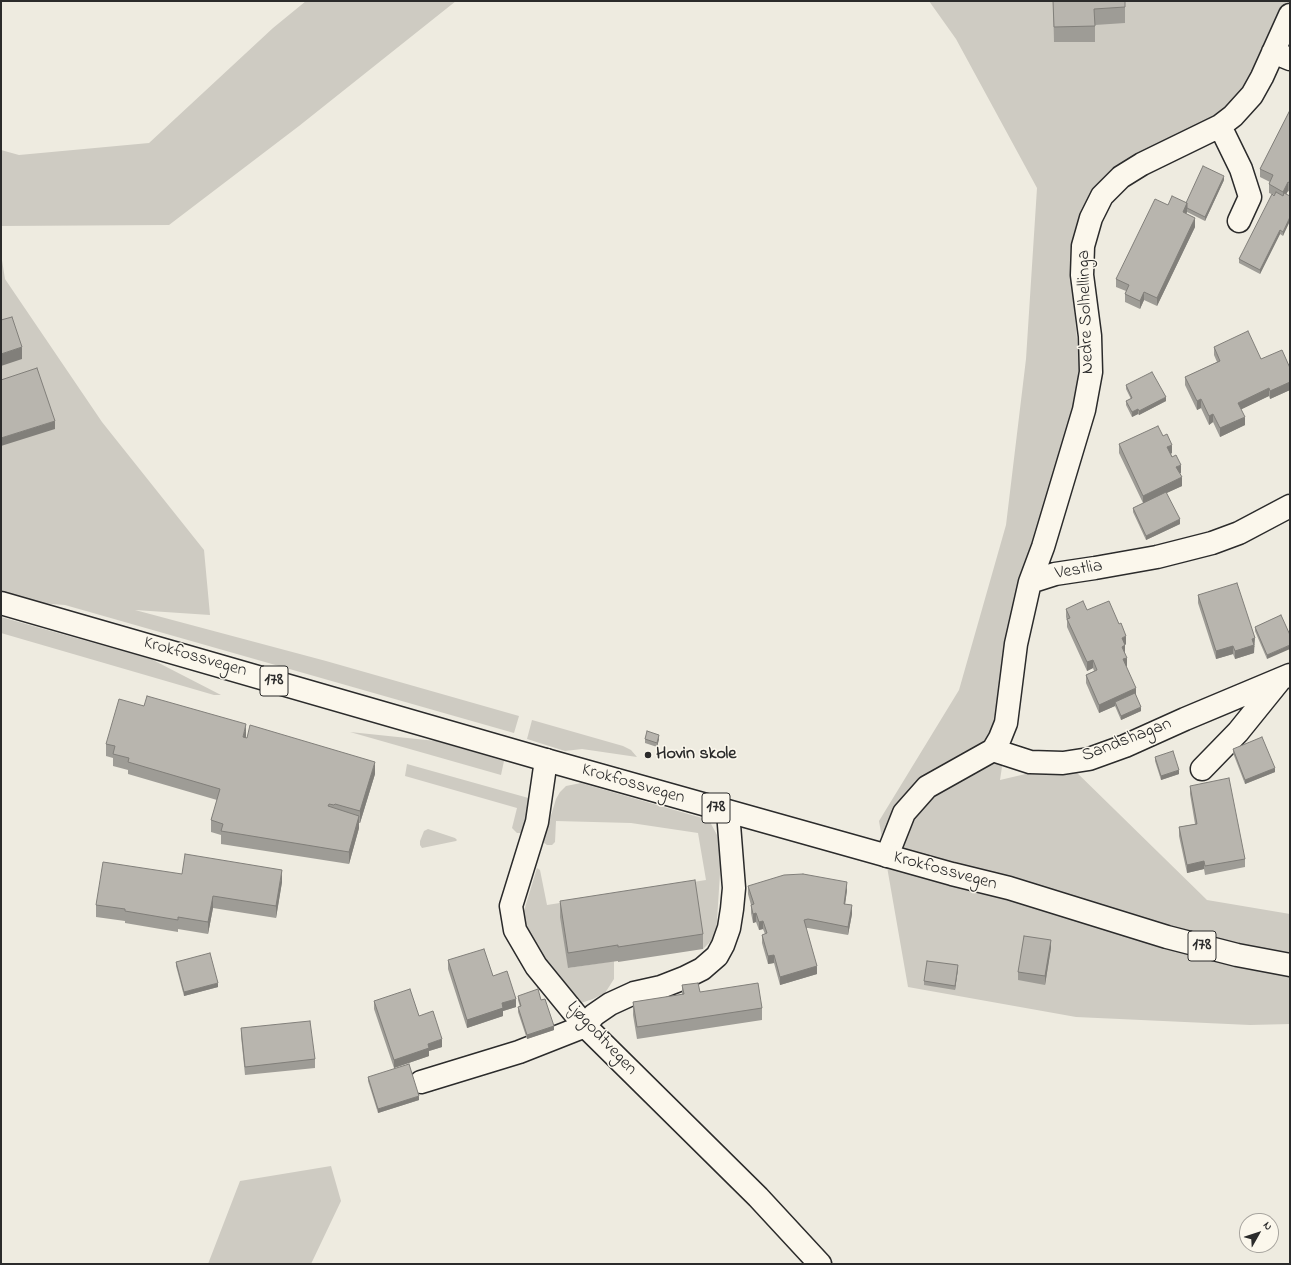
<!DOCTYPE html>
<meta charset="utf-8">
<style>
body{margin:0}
#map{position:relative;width:1291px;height:1265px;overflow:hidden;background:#eeebe0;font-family:"Indie Flower",sans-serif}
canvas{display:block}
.frame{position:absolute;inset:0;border:2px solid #2b2b2b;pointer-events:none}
.north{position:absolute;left:1239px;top:1213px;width:40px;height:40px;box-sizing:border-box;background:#fbf7ec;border:1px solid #a8a59f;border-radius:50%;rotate:51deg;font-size:11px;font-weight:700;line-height:16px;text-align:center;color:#2b2b2b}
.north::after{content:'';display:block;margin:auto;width:14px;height:18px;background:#2b2b2b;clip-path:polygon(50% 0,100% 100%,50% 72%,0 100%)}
</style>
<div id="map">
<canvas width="1291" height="1265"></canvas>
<div class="frame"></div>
<div class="north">N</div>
</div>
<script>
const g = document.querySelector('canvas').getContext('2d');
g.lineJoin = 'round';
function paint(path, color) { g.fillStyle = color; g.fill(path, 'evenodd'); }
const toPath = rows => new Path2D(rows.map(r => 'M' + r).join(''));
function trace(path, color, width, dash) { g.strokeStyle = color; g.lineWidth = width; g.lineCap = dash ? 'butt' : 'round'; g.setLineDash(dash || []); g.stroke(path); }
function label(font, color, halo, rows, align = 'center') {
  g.font = font + ' "Indie Flower",sans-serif'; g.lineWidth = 3; g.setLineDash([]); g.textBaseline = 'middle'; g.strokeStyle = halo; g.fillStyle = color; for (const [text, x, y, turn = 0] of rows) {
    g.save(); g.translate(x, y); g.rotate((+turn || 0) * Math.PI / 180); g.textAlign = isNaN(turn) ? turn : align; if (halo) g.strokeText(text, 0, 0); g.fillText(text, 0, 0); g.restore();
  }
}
paint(toPath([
 [306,1,456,1,299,126,169,225,1,226,1,150,19,155,149,143,273,28],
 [929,1,1290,1,1290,3,1247,92,1173,148,1104,187,1071,276,1081,381,1017,667,1000,780,1068,764,1207,900,1290,914,1290,1024,1250,1025,1076,1017,908,987,879,821,959,690,1006,525,1026,359,1037,188,956,39],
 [1,254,5,279,102,422,204,550,210,615,135,610,326,661,519,716,514,733,65,605,1,600],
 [1,617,151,659,221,695,214,695,1,633],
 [532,720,623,746,631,750,637,757,582,749,565,751,527,739],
 [350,732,436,741,504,761,501,775],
 [407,764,532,799,524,830,521,833,517,833,512,828,517,808,405,776],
 [581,783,709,820,717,835,721,858,716,936,703,949,695,896,568,968,614,961,614,979,605,993,593,999,581,1003,573,999,535,947,524,929,523,914,537,868,540,870,547,905,706,880,698,833,631,823,556,821,555,842,552,845,547,845,543,842,556,799,560,792,566,786],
 [428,829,455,838,457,840,456,841,422,848,420,845,420,841,424,831],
 [331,1166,341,1201,311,1264,208,1264,240,1181]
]), '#cecbc2');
const minor = toPath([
 [1273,52,1290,59],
 [1220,126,1241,169,1250,197,1239,221],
 [1030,582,1055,574,1095,568,1157,557,1212,543,1239,533,1290,506],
 [993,750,1000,738,1006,723,1016,644,1030,582,1043,547,1084,410,1091,372,1090,336,1082,275,1083,246,1091,218,1102,196,1121,177,1142,164,1220,126,1233,116,1252,95,1262,77,1290,15],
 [546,760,537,822,511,906,515,930,536,966,585,1026,758,1197,820,1264],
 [1202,769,1238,732,1280,680],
 [887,856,904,813,927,787,993,750,1030,762,1063,763,1089,759,1125,746,1185,719,1290,675],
 [421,1082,519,1052,585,1026,594,1015,610,1004,634,993,661,987,684,978,702,969,717,956,723,945,729,928,732,909,734,888,728,812]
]);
const major = toPath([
 [1,603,546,760,952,874,1009,888,1167,937,1237,955,1290,965]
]);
trace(minor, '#2b2b2b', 25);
trace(major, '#2b2b2b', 25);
trace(minor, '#fbf7ec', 22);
trace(major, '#fbf7ec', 22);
paint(toPath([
 [1053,1,1125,1,1125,23,1095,25,1095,42,1054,42],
 [1290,110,1290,192,1288,191,1286,194,1283,236,1280,234,1260,274,1239,263,1239,259,1274,195,1269,193,1269,184,1270,182,1260,177,1260,169],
 [1224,180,1205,221,1187,212,1186,214,1195,227,1157,306,1144,300,1140,309,1125,302,1125,294,1126,291,1116,287,1116,279,1168,205,1186,203],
 [1214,347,1290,368,1290,390,1270,399,1269,396,1241,409,1245,425,1220,437,1213,422,1209,425,1201,408,1197,410,1185,385,1185,377,1217,362,1214,355],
 [1126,385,1166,401,1139,415,1138,414,1132,417,1126,405,1126,401,1131,399,1126,389],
 [1163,436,1172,453,1171,454,1181,473,1180,473,1182,486,1166,493,1180,524,1146,540,1133,512,1133,508,1143,503,1119,453,1119,444],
 [1198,595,1255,647,1254,647,1254,653,1235,659,1233,654,1216,659,1198,603],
 [1066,609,1087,610,1126,644,1125,645,1125,653,1127,666,1126,666,1141,711,1121,720,1115,706,1099,713,1086,683,1086,675,1094,671,1093,668,1087,671,1067,627,1067,621,1066,617],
 [1281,615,1267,659,1255,631,1255,627],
 [246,736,246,738,375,774,360,823,359,823,359,828,349,864,221,844,221,835,211,832,211,820,217,800,128,774,128,770,113,766,113,758,106,756,106,744],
 [645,739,659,739,657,747,645,743],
 [1233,749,1275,772,1245,784,1233,753],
 [1155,757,1179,774,1161,780,1155,761],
 [1190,786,1245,859,1245,867,1205,875,1204,869,1187,873,1179,836,1179,827,1195,824,1190,794],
 [182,874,282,882,276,918,213,908,208,934,178,929,178,932,125,923,125,921,96,917,96,905],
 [748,886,847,890,845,904,852,914,848,935,808,928,806,928,817,974,780,985,774,963,768,964,762,943,762,935,765,934,763,929,759,930,756,922,753,923,751,913,751,905,748,894],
 [560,901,703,934,703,949,618,962,618,961,568,968,560,917],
 [1051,948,1045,985,1018,980,1018,972],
 [448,960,493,976,516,1007,503,1011,503,1016,467,1028,448,969],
 [176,962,218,987,184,996,176,966],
 [958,969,955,990,924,985,924,981],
 [682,985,700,992,762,1008,762,1020,637,1039,633,1015,633,1002,682,995],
 [518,996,541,1000,554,1030,527,1039,518,1012,518,1007,520,1007,518,1000],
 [374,1001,419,1016,442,1047,429,1051,429,1056,394,1068,374,1009],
 [241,1028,315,1059,315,1068,245,1075,241,1036],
 [368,1077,419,1100,378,1113,368,1081]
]), '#9e9c96');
paint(toPath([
 [1224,176,1224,180,1205,221,1205,217],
 [1288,182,1288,191,1283,200,1283,192],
 [1187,203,1187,212,1183,220,1183,212],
 [1290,217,1290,221,1283,236,1283,232],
 [1195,218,1195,227,1157,306,1157,298],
 [1280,230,1280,234,1260,274,1260,270],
 [1144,292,1144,300,1140,309,1140,301],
 [22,347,22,359,1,366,1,354],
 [1290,382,1290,390,1270,399,1270,391],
 [1269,388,1269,396,1238,411,1238,403],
 [1166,397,1166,401,1139,415,1139,411],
 [1201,399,1201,408,1197,410,1197,401],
 [1138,409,1138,414,1132,417,1132,412],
 [1213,414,1213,422,1209,425,1209,416],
 [1245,417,1245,425,1220,437,1220,428],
 [55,421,55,429,1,446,1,438],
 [1172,445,1172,453,1167,455,1167,447],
 [1181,465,1181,473,1176,475,1176,467],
 [1182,477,1182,486,1143,504,1143,496],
 [1180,519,1180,524,1146,540,1146,536],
 [1126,636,1126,644,1122,646,1122,638],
 [1255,638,1254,653,1235,659,1235,651,1252,639],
 [1125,645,1125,653,1122,647],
 [1290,645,1290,649,1267,659,1267,655],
 [1233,646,1233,654,1216,659,1216,651],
 [1127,658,1127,666,1123,667,1123,659],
 [1093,660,1093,668,1087,671,1087,662],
 [1136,688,1136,696,1115,702,1115,706,1099,713,1099,705],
 [1141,707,1141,711,1121,720,1121,716],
 [246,724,246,736,243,749,243,737],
 [659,735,659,739,657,747,657,743],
 [375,762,375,774,360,823,360,811],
 [1275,768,1275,772,1245,784,1245,780],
 [1179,770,1179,774,1161,780,1161,776],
 [359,816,359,828,349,864,349,852],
 [1204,861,1204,869,1187,873,1187,865],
 [282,870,282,882,276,918,276,906],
 [847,882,847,890,844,912,844,904],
 [213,896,213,908,208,934,208,922],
 [852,905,852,914,848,935,848,927],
 [756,913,756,922,753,923,753,914],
 [763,921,763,929,759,930,759,922],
 [1051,940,1051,948,1045,985,1045,976],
 [774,955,774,963,768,964,768,956],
 [958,965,958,969,955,990,955,986],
 [817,966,817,974,780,985,780,977],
 [218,983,218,987,184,996,184,992],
 [516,999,516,1007,503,1011,503,1016,467,1028,467,1020,502,1003],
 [554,1026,554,1030,527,1039,527,1035],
 [442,1039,442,1047,429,1051,429,1056,394,1068,394,1060,428,1044],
 [419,1096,419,1100,378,1113,378,1109]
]), '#817f7a');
const building = toPath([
 [1053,1,1125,1,1125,7,1094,9,1095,26,1054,27,1053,1],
 [1290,110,1290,183,1288,182,1283,192,1269,184,1273,175,1260,169,1290,110],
 [1203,166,1224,176,1205,217,1187,208,1187,203,1186,203,1203,166],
 [1276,192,1283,196,1284,193,1290,196,1290,217,1283,232,1280,230,1260,270,1239,259,1272,194,1274,196,1276,192],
 [1172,196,1187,203,1183,212,1195,218,1157,298,1144,292,1140,301,1125,294,1129,285,1116,279,1155,199,1168,205,1172,196],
 [12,317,22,347,1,354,1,320,12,317],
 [1248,331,1261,359,1282,350,1290,368,1290,382,1270,391,1269,388,1238,403,1245,417,1220,428,1213,414,1209,416,1201,399,1197,401,1185,377,1220,361,1214,347,1248,331],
 [37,368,55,421,1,438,1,380,37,368],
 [1152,372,1166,397,1139,411,1138,409,1132,412,1126,401,1132,398,1126,385,1152,372],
 [1158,426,1163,436,1167,434,1172,445,1167,447,1172,457,1176,455,1181,465,1176,467,1182,477,1143,496,1119,444,1158,426],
 [1166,492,1180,519,1146,536,1133,508,1166,492],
 [1237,583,1255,638,1252,639,1254,645,1235,651,1233,646,1216,651,1198,595,1237,583],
 [1083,601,1087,610,1109,601,1119,624,1121,623,1126,636,1122,638,1125,645,1122,647,1127,658,1123,659,1136,688,1099,705,1086,675,1097,670,1093,660,1087,662,1067,619,1070,618,1066,609,1083,601],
 [1281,615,1290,635,1290,645,1267,655,1255,627,1281,615],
 [1135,693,1141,707,1121,716,1115,702,1135,693],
 [147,696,246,724,243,737,247,738,250,725,375,762,360,811,335,804,334,805,329,804,328,806,359,816,349,852,221,831,223,824,211,820,220,789,128,762,129,758,113,754,115,746,106,744,119,699,144,706,147,696],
 [647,731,659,735,657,743,645,739,647,731],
 [1262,737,1275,768,1245,780,1233,749,1262,737],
 [1173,751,1179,770,1161,776,1155,757,1173,751],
 [1229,778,1245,859,1205,866,1204,861,1187,865,1179,827,1197,824,1190,786,1229,778],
 [185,854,282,870,276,906,213,896,208,922,178,917,178,920,125,911,125,909,96,905,103,862,182,874,185,854],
 [803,874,847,882,844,904,852,905,848,927,808,919,804,920,817,966,780,977,774,955,768,956,762,935,767,933,763,921,759,922,756,913,753,914,751,905,754,904,748,886,784,875,803,874],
 [695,880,703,934,618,947,618,945,568,953,560,901,695,880],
 [1024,936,1051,940,1045,976,1018,972,1024,936],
 [484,949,493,976,507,971,516,999,502,1003,503,1008,467,1020,448,960,484,949],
 [210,953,218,983,184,992,176,962,210,953],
 [927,961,958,965,955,986,924,981,927,961],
 [698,983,700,992,758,983,762,1008,637,1027,633,1002,684,994,682,985,698,983],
 [410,989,419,1016,433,1011,442,1039,428,1044,429,1048,394,1060,374,1001,410,989],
 [538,989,541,1000,545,999,554,1026,527,1035,518,1007,521,1006,518,996,538,989],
 [310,1021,315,1059,245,1067,241,1028,310,1021],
 [409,1064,419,1096,378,1109,368,1077,409,1064]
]);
paint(building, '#b8b5ae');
trace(building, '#817f7a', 1);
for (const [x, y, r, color] of [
 [648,755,4,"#2b2b2b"]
]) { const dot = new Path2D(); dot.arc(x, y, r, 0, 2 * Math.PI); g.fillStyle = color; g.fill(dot); trace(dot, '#fbf7ec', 1.5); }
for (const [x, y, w] of [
 [274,681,28],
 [716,808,28],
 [1202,946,28]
]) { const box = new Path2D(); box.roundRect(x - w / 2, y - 15, w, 30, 3); g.fillStyle = '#fbf7ec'; g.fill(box); trace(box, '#2b2b2b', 1); }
label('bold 17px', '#2b2b2b', null, [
 ["178",274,681],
 ["178",716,808],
 ["178",1202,946]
]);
label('18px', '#2b2b2b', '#fbf7ec', [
 ["Nedre Solhellinga",1087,312,-92],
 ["Vestlia",1079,571,-10],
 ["Krokfossvegen",195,658,16],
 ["Sandshagan",1127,741,-21],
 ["Krokfossvegen",633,785,16],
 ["Krokfossvegen",945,872,15],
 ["Ljøgodtvegen",601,1039,47]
]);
label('bold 18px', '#2b2b2b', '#fbf7ec', [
 ["Hovin skole",656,755]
], 'left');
</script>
